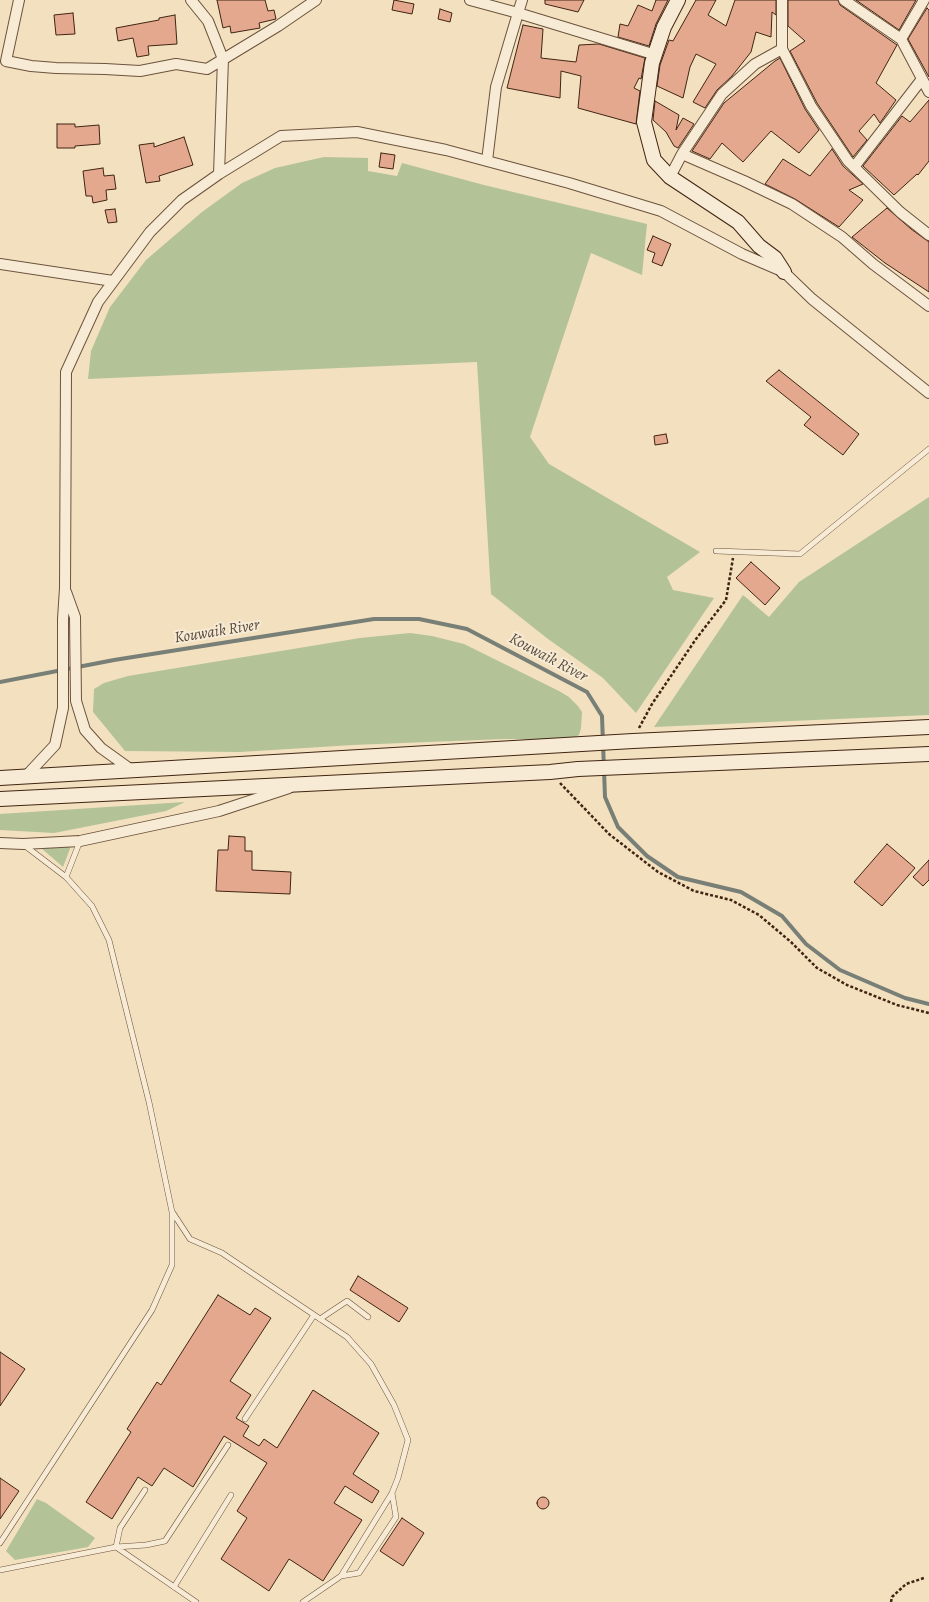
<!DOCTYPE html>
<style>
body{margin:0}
canvas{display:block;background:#f2e0bf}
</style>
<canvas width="929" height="1602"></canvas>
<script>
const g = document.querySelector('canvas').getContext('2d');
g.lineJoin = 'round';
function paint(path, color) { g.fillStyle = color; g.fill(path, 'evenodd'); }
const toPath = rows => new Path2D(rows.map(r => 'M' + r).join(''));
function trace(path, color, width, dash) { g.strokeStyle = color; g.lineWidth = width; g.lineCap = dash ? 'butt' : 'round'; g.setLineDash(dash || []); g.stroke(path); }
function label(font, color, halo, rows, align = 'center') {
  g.font = font + ' Alegreya,serif'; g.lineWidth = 4; g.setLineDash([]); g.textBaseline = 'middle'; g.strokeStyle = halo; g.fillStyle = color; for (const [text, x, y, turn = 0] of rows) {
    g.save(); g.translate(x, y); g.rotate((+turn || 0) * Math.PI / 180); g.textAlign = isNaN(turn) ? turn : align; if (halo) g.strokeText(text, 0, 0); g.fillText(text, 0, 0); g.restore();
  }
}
paint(toPath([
 [324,157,368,158,368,171,397,176,402,163,484,185,647,224,642,275,591,253,530,437,549,464,700,552,667,577,673,590,714,598,636,713,603,678,548,639,491,594,477,362,88,379,91,351,110,307,146,260,202,212,242,183,275,168],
 [929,497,929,715,654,727,743,595,769,617,799,582],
 [410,633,432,636,464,644,559,691,569,697,578,706,582,712,581,728,579,735,572,739,504,739,353,745,240,752,125,751,93,712,94,689,104,683,128,676,360,638],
 [185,802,166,811,54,833,0,830,0,814],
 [71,846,63,867,41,848],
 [37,1499,46,1503,95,1538,88,1547,15,1560,6,1551]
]), '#b3c397');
trace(toPath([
 [0,682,114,660,374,619,419,619,467,629,587,692,602,716,605,797,618,827,647,856,678,877,741,892,782,916,806,944,840,970,905,998,929,1004]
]), '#787f76', 4);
const building = toPath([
 [217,0,265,0,268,11,274,10,276,19,259,23,260,28,231,33,230,26,223,28,217,0],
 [394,0,414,4,412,14,392,10,394,0],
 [545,0,584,0,578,12,545,4,545,0],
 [656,0,668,0,656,24,649,46,618,37,620,24,628,26,638,5,652,11,656,0],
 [696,0,716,0,708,15,726,26,735,0,776,0,776,15,772,12,771,37,756,32,751,52,732,76,717,90,705,108,693,102,716,64,696,54,690,67,683,98,657,86,660,65,669,40,673,41,696,0],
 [788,0,838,0,840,5,897,45,876,83,896,100,880,123,874,114,859,131,867,140,853,157,817,103,790,51,805,41,788,26,788,0],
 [856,0,916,0,899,30,856,0],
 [927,8,929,10,929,77,908,39,927,8],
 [440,9,452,13,450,22,438,19,440,9],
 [73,13,75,34,56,35,54,15,73,13],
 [175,15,177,44,148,46,149,55,137,57,133,38,118,41,116,28,159,20,159,18,175,15],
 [523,25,543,29,541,58,576,62,579,45,599,44,645,58,641,79,639,78,634,88,640,91,636,124,578,108,581,76,561,71,560,98,507,88,523,25],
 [780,58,805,109,819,130,799,153,771,131,743,162,722,143,710,159,692,151,724,103,775,61,780,58],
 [929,100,929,161,918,175,917,174,894,195,863,166,902,116,910,122,929,100],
 [655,101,679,115,676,130,683,118,694,124,678,148,674,146,666,132,653,120,655,101],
 [57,124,75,124,75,127,99,125,100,144,75,146,75,148,57,148,57,124],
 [184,137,193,165,159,176,160,181,146,183,139,145,154,143,154,147,184,137],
 [832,149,843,166,863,184,849,190,863,200,839,227,795,199,765,184,783,159,810,176,832,149],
 [381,153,395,155,393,169,379,167,381,153],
 [103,168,104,176,114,175,116,189,106,190,107,200,93,203,92,196,86,196,83,171,103,168],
 [887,208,911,229,929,242,929,292,885,263,852,237,887,208],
 [115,209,117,222,108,223,105,210,115,209],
 [653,236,671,244,662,266,652,262,655,253,647,250,653,236],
 [779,370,859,434,843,455,804,425,811,417,766,381,779,370],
 [666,434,668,443,655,445,654,436,666,434],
 [751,562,780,588,765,605,736,578,751,562],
 [229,836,245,837,245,851,252,851,252,870,291,872,290,894,216,891,218,850,228,850,229,836],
 [887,844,915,868,882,906,854,882,887,844],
 [929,860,929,880,923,886,913,877,929,860],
 [358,1276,408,1308,399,1322,350,1290,358,1276],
 [218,1295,250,1315,255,1308,271,1318,230,1381,251,1395,236,1418,249,1426,243,1436,259,1446,264,1439,277,1448,313,1390,379,1433,353,1474,379,1491,372,1503,345,1486,334,1503,362,1520,323,1581,289,1559,269,1591,221,1559,247,1518,237,1511,267,1463,224,1436,193,1487,164,1468,152,1486,138,1477,112,1519,86,1502,131,1432,127,1429,157,1382,161,1385,218,1295],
 [0,1352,25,1369,0,1406,0,1352],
 [0,1478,19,1491,0,1519,0,1478],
 '537 1503a6 6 0 1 1 12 0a6 6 0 1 1-12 0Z',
 [402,1518,424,1533,403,1566,380,1551,402,1518]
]);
paint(building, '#e3a88e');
trace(building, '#412412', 1);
const lane = toPath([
 [716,551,800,554,929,449],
 [66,877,80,841],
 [173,1213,190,1239,222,1253,347,1337,371,1364,394,1405,408,1440,398,1478,392,1493,341,1576,303,1602],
 [320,1319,347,1301,368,1317],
 [245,1419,314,1315],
 [145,1490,120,1528,116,1547,146,1545,165,1541,228,1445],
 [0,1543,152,1310,172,1265,172,1212,149,1102,109,940,92,906,66,877,24,845],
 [0,1570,116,1547,196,1602],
 [341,1576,359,1573,396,1517,392,1493],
 [174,1587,231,1495]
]);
const street = toPath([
 [19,0,6,61,31,66,56,68,105,69,140,71,176,64,207,69,278,26,316,0],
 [191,0,208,21,223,59,219,174],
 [470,0,518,13,496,87,487,161],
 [522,0,518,13,656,55],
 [782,0,782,49,811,106,848,161,900,212,929,235],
 [844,0,901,39,929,92],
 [901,39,924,0],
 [682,154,744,181,792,204,842,237,873,264,929,306],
 [854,167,922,79],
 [670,177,682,154,722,94,755,64,782,49],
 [0,264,113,281],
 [66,592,75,617,76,701,85,730,101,748,133,771],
 [27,775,55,745,63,708,63,619,65,588,66,372,98,302,150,232,182,200,219,174,281,136,357,132,446,150,569,183,661,211,742,254,784,272,812,299,929,393],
 [0,843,23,844,80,841,219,811,289,788]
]);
const secondary = toPath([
 [678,0,664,27,652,63,644,122,654,160,670,177,738,222,759,246,775,258,784,272],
 [0,778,633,741,929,727],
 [0,799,550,772,578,769,929,754]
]);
trace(lane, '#6d533d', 6);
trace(street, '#6d533d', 12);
trace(secondary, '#412412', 16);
trace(toPath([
 [639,728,652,704,696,639,726,600,733,558],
 [560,783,609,834,658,872,694,891,731,900,759,915,791,942,817,968,847,985,897,1005,929,1013],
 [891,1602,892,1597,906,1584,924,1578]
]), '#412412', 2.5, [3, 2]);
trace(lane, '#f7ebd5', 5);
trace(street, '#f7ebd5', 10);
trace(secondary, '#f7ebd5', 14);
label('italic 16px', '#584a3c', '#f7ebd5', [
 ["Kouwaik River",217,632,-9],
 ["Kouwaik River",548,658,28]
]);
</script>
